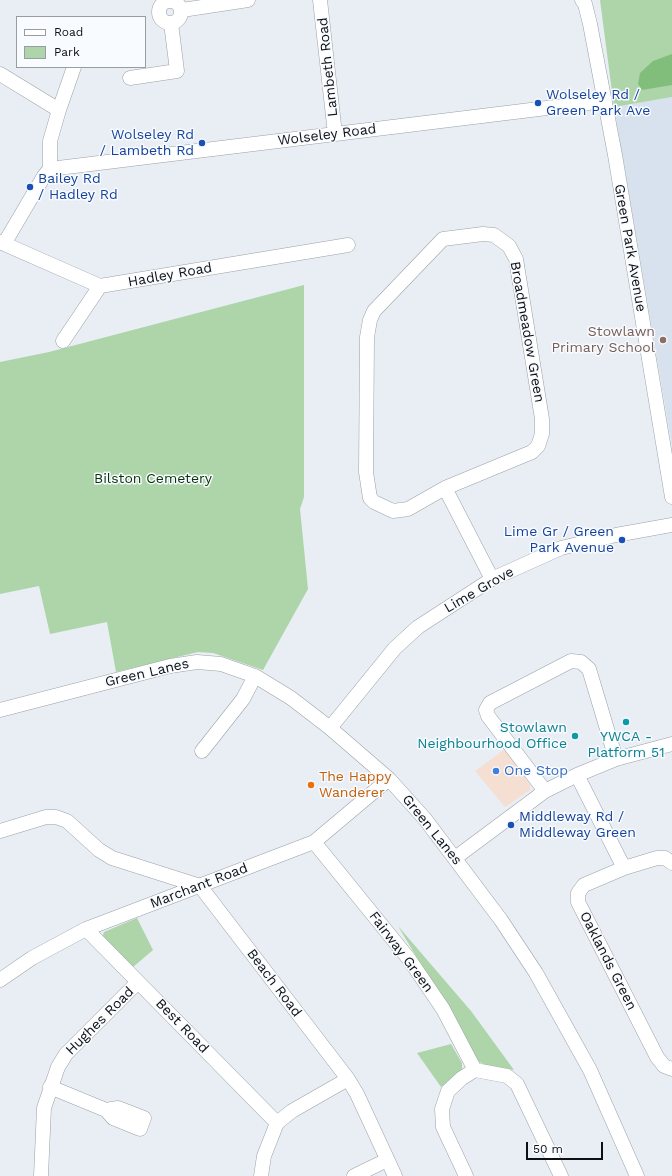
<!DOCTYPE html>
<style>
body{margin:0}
#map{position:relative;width:672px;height:1176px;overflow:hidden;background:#e8eef4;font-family:"Work Sans",sans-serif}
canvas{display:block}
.legend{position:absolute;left:16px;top:16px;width:130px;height:52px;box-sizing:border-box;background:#f8fbff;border:1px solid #9a9da0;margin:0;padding:5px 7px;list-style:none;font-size:12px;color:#0e1012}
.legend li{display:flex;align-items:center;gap:8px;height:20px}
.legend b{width:20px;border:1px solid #9a9da0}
.scale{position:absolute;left:526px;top:1142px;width:77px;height:18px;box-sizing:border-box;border:2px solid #0e1012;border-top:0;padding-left:5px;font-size:12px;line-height:14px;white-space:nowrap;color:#0e1012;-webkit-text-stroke:3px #f8fbff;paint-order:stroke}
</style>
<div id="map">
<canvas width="672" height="1176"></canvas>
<ul class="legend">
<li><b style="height:5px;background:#fff"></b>Road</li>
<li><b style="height:11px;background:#add5a9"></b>Park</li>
</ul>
<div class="scale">50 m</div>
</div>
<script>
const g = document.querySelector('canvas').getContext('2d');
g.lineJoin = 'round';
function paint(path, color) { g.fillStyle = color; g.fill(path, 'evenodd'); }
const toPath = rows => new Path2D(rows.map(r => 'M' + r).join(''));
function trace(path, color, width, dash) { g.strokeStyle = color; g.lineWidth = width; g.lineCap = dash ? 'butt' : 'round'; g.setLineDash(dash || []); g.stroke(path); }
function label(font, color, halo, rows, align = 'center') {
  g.font = font + ' "Work Sans",sans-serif'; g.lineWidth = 3; g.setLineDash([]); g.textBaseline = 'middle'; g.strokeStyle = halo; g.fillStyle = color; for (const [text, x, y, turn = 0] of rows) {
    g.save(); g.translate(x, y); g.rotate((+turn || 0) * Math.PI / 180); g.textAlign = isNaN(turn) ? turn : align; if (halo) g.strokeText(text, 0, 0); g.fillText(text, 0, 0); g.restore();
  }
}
paint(toPath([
 [505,749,530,785,530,790,505,807,475,771]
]), '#f5dfd2');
paint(toPath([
 [672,97,672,446,614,107]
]), '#d7e2ee');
paint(toPath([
 [600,0,672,0,672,97,614,107],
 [304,285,304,497,300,509,308,589,263,670,213,653,198,652,116,672,107,622,50,634,39,586,0,594,0,362,49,352],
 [137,918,153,950,133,967,102,938,104,932],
 [398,926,471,1011,514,1070,487,1066,476,1060,443,1001],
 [451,1044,462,1063,462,1071,441,1087,417,1053]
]), '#add5a9');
paint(toPath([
 [672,54,672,85,642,90,638,84,640,73,653,61]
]), '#81be7c');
const minor = toPath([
 [320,0,335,134],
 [582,0,585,4,590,24,615,155,672,497],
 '159 12a11 11 0 1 1 22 0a11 11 0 1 1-22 0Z',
 [182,10,248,0],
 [0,74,59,110],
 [130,78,177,71,171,23],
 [50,169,604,101],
 [0,242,100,286,348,245],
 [4,244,44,176,50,169,50,141,59,110,74,67],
 [63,341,100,286],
 [445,488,532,452,538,446,542,434,542,419,516,259,509,246,494,235,483,234,443,239,374,311,370,320,367,337,366,472,370,498,374,502,393,511,408,509,445,488,492,579],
 [0,710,170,666,197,662,221,664,255,676,291,698,330,728,389,779,425,819,501,920,536,973,590,1070,637,1176],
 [330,728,395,648,418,627,492,579,561,548,616,535,672,525],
 [202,751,243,699,255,676],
 [577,775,624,868],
 [545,791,488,716,486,710,490,703,571,661,581,662,589,669,616,759],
 [0,831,46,817,56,817,67,821,99,850,112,858,200,886,348,1079,357,1094,395,1176],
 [314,842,409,959,443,1009,475,1070],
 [455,858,545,791,577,775,616,759,672,744],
 [672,863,665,858,657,858,624,868,584,885,578,893,578,902,657,1057,664,1066,672,1069],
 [86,929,277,1123],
 [0,980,32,958,86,929,314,842,389,779],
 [50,1087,106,1110,118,1108,144,1118,140,1129,113,1118,106,1110],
 [41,1176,44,1108,58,1067,66,1054,138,982],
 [261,1176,264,1156,277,1123,292,1111,348,1079],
 [354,1176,387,1160],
 [466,1176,443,1127,442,1109,448,1091,462,1078,475,1070,507,1076,517,1084,561,1176]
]);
trace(minor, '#9ba1a6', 15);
trace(minor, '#fff', 14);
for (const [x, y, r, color] of [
 [538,103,4,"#1a4fb4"],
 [202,143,4,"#1a4fb4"],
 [30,187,4,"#1a4fb4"],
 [663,340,4,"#8d6e63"],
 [622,540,4,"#1a4fb4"],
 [626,722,4,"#0f9aa8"],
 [575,736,4,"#0f9aa8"],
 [496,771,4,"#3f7fe0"],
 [311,785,4,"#e8710a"],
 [511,825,4,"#1a4fb4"]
]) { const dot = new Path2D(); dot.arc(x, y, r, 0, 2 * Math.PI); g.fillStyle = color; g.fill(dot); trace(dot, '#f8fbff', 1.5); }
label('14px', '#0e1012', '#f8fbff', [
 ["Lambeth Road",328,67,-96],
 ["Wolseley Road",327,135,-7],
 ["Green Park Avenue",630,248,80],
 ["Hadley Road",170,275,-10],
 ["Broadmeadow Green",527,332,80],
 ["Lime Grove",479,590,-30],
 ["Green Lanes",147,673,-13],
 ["Green Lanes",432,830,51],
 ["Marchant Road",199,886,-21],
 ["Fairway Green",401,952,53],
 ["Oaklands Green",608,961,63],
 ["Beach Road",274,983,53],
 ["Hughes Road",100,1021,-45],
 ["Best Road",182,1026,46]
]);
label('14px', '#164399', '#f8fbff', [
 ["Wolseley Rd /",546,95],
 ["Green Park Ave",546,111],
 ["Wolseley Rd",194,135,"right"],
 ["/ Lambeth Rd",194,151,"right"],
 ["Bailey Rd",38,179],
 ["/ Hadley Rd",38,195],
 ["Lime Gr / Green",614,532,"right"],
 ["Park Avenue",614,548,"right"],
 ["Middleway Rd /",519,817],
 ["Middleway Green",519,833]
], 'left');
label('14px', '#785e54', '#f8fbff', [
 ["Stowlawn",655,332],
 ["Primary School",655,348]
], 'right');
label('14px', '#083407', '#f8fbff', [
 ["Bilston Cemetery",153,479]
]);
label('14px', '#0d838f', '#f8fbff', [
 ["Stowlawn",567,728],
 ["Neighbourhood Office",567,744],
 ["YWCA -",626,737,"center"],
 ["Platform 51",626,753,"center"]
], 'right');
label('14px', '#366cbe', '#f8fbff', [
 ["One Stop",504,771]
], 'left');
label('14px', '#c56008', '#f8fbff', [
 ["The Happy",319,777],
 ["Wanderer",319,793]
], 'left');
</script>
